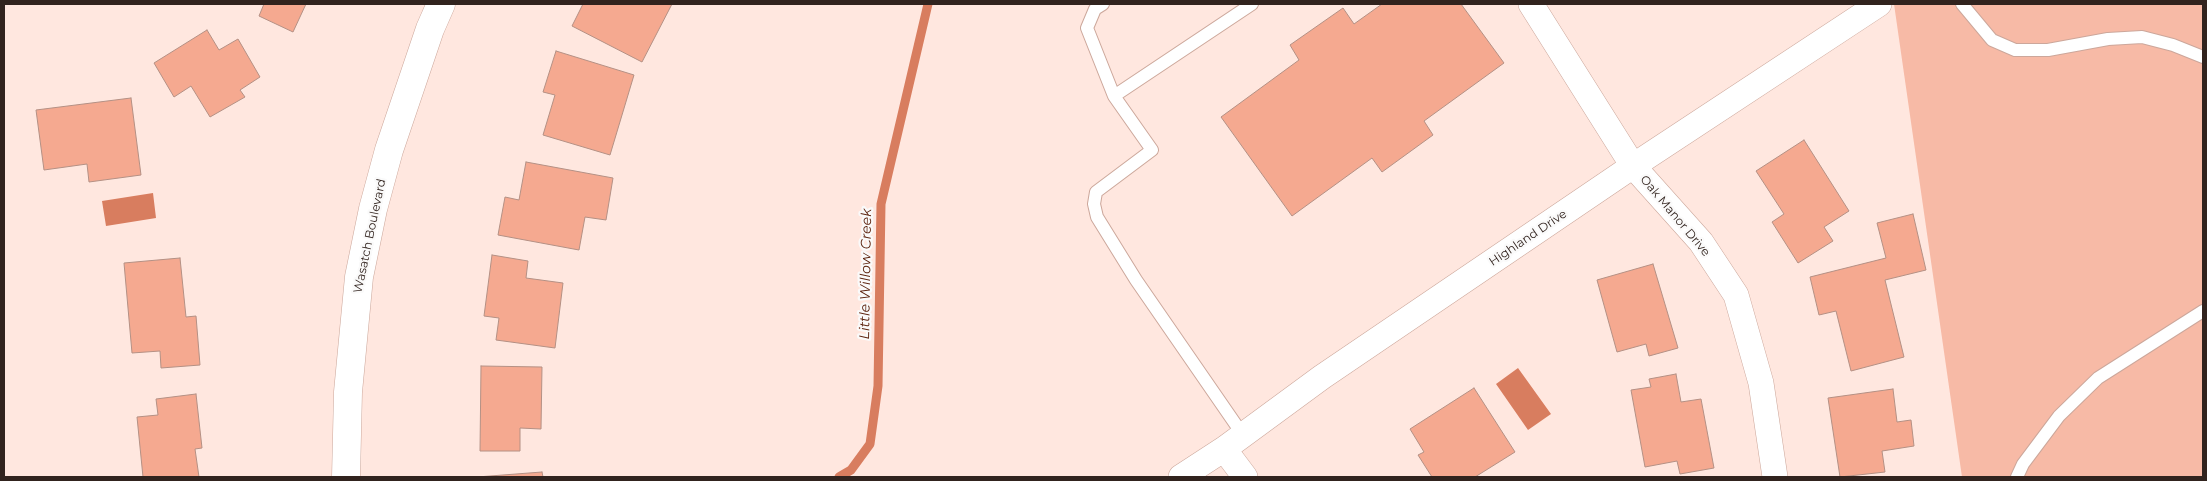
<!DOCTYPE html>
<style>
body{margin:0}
#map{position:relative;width:2207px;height:481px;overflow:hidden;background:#ffe7df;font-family:Montserrat,sans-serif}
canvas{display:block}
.frame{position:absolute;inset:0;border:5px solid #31231e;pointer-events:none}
</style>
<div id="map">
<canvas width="2207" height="481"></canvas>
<div class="frame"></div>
</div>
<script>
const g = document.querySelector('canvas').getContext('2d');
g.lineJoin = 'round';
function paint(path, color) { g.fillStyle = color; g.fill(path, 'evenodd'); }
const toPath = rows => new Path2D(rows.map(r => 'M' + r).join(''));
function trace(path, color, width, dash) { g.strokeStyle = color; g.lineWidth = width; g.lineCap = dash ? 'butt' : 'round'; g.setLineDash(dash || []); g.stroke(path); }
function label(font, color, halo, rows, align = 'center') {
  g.font = font + ' Montserrat,sans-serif'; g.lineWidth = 4.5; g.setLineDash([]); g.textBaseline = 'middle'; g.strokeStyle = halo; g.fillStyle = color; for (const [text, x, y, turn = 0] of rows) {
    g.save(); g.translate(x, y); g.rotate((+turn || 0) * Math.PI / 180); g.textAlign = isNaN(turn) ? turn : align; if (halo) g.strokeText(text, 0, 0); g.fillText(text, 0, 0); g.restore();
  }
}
paint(toPath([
 [1894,4,2203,4,2203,477,1962,477]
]), '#f7baa6');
paint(toPath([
 [153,193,156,218,106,226,102,201],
 [1518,368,1551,414,1528,430,1496,384]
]), '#d87d5f');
trace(toPath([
 [839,477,851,470,870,444,878,386,881,204,928,4]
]), '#d87d5f', 9);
const building = toPath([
 [264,4,306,4,293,32,259,16,264,4],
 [583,4,672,4,642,62,572,26,583,4],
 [1382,4,1461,4,1504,63,1424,121,1433,135,1382,172,1372,158,1292,216,1221,117,1299,60,1290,45,1343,8,1354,24,1382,4],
 [207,30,219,50,238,39,260,77,240,90,245,97,210,117,191,86,174,97,154,63,207,30],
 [556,51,634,75,610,155,543,135,555,95,543,92,556,51],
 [131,98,141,175,89,182,87,164,44,170,36,110,131,98],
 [1804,140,1849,211,1824,227,1833,241,1798,263,1772,222,1784,214,1756,171,1804,140],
 [526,162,613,178,606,220,585,217,579,250,498,235,505,197,519,200,526,162],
 [1913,214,1926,270,1885,280,1904,357,1851,371,1836,311,1819,315,1810,277,1886,258,1877,223,1913,214],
 [492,255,528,261,526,278,563,283,555,348,496,340,499,318,484,316,492,255],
 [180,258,186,317,196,316,200,365,161,368,160,351,132,353,124,263,180,258],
 [1653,264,1678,348,1649,356,1646,344,1617,352,1597,280,1653,264],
 [481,366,542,367,541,429,520,428,520,451,480,451,481,366],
 [1676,374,1681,402,1701,399,1714,468,1680,474,1677,461,1645,467,1631,390,1651,387,1649,379,1676,374],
 [1474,388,1515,452,1475,477,1432,477,1418,455,1424,452,1410,429,1474,388],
 [1893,389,1897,422,1911,420,1914,446,1882,451,1885,472,1840,477,1828,398,1893,389],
 [196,394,202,448,195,449,199,477,143,477,137,417,158,415,156,399,196,394],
 [542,472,543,477,477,477,542,472]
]);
paint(building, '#f5a990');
trace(building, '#b49084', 1);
const service = toPath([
 [1103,4,1095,9,1087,28,1114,96],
 [1962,4,1992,40,2015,50,2048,50,2108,39,2142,37,2173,45,2203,57],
 [1243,435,1136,280,1097,217,1094,204,1096,192,1152,150,1114,96,1252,4],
 [2017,477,2023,464,2059,416,2098,378,2203,311]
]);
const minor = toPath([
 [1531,4,1633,166,1701,242,1736,295,1761,383,1775,477],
 [1224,449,1245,477],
 [1181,477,1224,449,1322,377,1633,166,1879,4]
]);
const secondary = toPath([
 [346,477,348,392,359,277,373,209,389,150,430,29,441,4]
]);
trace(service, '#cca79b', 14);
trace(minor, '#cca79b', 26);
trace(secondary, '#cca79b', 29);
trace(service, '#fff', 12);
trace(minor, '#fff', 25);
trace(secondary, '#fff', 28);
label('12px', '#31231e', '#fafafa', [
 ["Oak Manor Drive",1675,216,50],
 ["Wasatch Boulevard",370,236,-78],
 ["Highland Drive",1528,238,-34]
]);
label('italic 14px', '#5c220d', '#fafafa', [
 ["Little Willow Creek",866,274,-89]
]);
</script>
